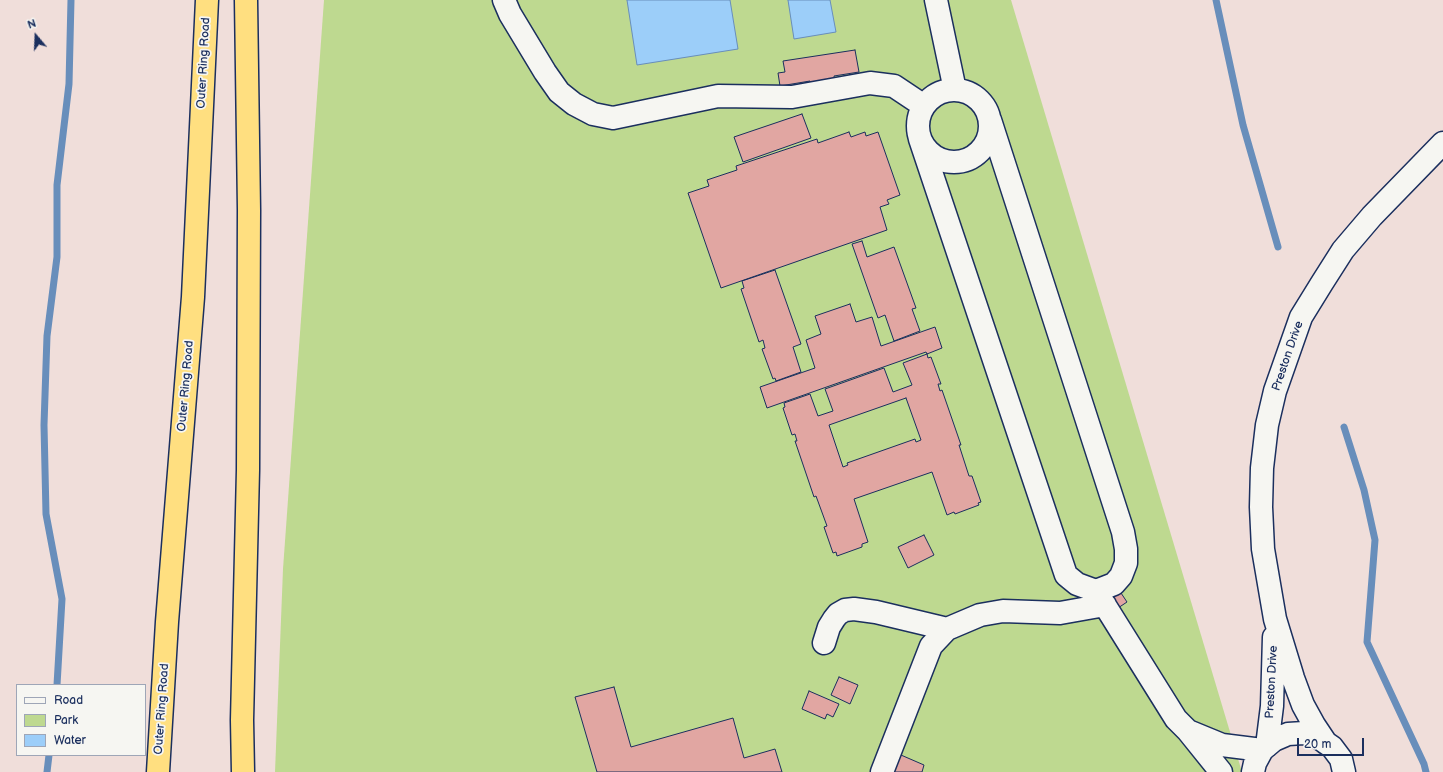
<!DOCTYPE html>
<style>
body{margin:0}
#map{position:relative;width:1443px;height:772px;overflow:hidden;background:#f0deda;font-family:"Balsamiq Sans",sans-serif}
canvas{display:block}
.legend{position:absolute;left:16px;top:684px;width:130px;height:72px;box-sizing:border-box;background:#f6f6f2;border:1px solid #9ea6b7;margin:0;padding:5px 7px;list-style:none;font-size:12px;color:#1b2f5e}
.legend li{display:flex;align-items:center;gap:8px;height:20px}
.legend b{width:20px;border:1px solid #9ea6b7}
.north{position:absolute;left:16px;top:16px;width:40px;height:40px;-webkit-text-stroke:3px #f6f6f2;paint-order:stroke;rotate:341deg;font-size:11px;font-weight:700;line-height:16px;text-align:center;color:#1b2f5e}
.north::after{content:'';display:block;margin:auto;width:14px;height:18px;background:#1b2f5e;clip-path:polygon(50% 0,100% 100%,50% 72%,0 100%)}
.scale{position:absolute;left:1297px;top:738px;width:67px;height:18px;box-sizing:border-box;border:2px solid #1b2f5e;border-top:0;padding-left:5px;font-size:12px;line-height:14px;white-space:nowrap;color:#1b2f5e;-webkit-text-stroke:3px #f6f6f2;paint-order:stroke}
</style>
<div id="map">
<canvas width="1443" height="772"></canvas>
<ul class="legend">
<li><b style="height:5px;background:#f6f6f2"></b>Road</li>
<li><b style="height:11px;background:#bed990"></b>Park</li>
<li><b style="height:11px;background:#9ccef9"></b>Water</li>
</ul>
<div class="north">N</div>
<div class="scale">20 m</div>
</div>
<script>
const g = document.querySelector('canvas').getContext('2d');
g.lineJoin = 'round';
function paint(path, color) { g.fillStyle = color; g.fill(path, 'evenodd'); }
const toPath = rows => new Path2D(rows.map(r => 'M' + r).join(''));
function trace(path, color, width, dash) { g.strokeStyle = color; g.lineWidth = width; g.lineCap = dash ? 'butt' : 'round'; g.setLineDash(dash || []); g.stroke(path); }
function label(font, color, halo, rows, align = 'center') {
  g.font = font + ' "Balsamiq Sans",sans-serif'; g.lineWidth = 3.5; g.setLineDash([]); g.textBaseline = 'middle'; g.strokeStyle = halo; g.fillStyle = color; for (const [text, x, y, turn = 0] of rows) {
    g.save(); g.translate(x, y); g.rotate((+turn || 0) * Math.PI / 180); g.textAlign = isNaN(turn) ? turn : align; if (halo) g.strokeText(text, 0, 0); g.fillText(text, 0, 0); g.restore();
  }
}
paint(toPath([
 [324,0,1011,0,1242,772,275,772,283,569]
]), '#bed990');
const water = toPath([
 [627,0,730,0,738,49,637,65,627,0],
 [788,0,830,0,836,32,794,39,788,0]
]);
paint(water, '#9ccef9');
trace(water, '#688ebb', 1);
trace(toPath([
 [1216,0,1243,125,1278,247],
 [1344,427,1364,490,1375,540,1367,642,1424,764,1426,772],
 [57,685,62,599,46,514,44,425,47,336,57,257,57,185,69,84,71,0],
 [47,772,49,755]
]), '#688ebb', 7);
const building = toPath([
 [855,50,859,72,834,76,835,82,811,86,810,81,780,86,778,73,785,72,783,61,855,50],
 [802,114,811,138,743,162,734,137,802,114],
 [849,132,851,137,865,132,866,136,878,132,900,195,887,200,889,204,880,207,887,230,721,288,688,193,709,186,707,180,737,170,736,166,817,139,818,143,849,132],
 [862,241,867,257,894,247,916,308,912,309,920,331,894,341,885,315,878,318,852,244,862,241],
 [775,270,801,344,793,347,801,372,776,381,775,378,773,379,762,349,765,348,763,340,759,342,741,289,744,288,742,281,775,270],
 [850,304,856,322,872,317,881,346,935,327,942,348,927,354,926,352,767,408,760,387,815,368,806,340,821,334,815,316,850,304],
 [927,354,928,358,931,357,941,384,938,384,940,391,942,390,961,445,959,445,969,476,972,476,981,502,978,503,979,505,955,514,954,512,947,515,932,472,854,499,868,542,862,544,862,547,837,556,836,552,833,553,824,527,827,526,816,496,814,497,795,441,797,441,795,434,792,435,783,408,785,407,784,403,810,394,818,416,833,411,825,389,884,368,893,392,912,385,903,363,927,354],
 [906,398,921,440,916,442,915,439,847,463,848,465,843,467,829,425,906,398],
 [924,535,934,555,908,568,898,547,924,535],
 [1117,587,1127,602,1118,608,1108,594,1117,587],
 [839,677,858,685,850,704,831,695,839,677],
 [614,687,631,747,733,718,744,758,775,749,782,772,597,772,575,697,614,687],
 [809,691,839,704,833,717,827,714,825,719,802,709,809,691],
 [894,752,924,765,922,772,885,772,894,752]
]);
paint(building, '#e1a6a2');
trace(building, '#1b2f5e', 1);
const minor = toPath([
 [504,0,510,14,545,72,559,92,574,104,593,114,613,118,718,96,792,97,870,83,894,86,924,106],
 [936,0,955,90],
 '918 126a36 36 0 1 1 72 0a36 36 0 1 1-72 0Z',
 [990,120,1123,532,1126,549,1126,563,1121,576,1114,584,1096,591],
 [920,139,1066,575,1077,584,1096,591,1176,719,1188,731,1221,772],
 [824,643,829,627,834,619,838,614,845,610,854,609,876,612,947,629],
 [1188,731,1222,745,1262,750],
 [1326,743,1314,725,1303,705,1293,678,1275,619,1263,549,1261,507,1262,468,1267,425,1275,391,1301,317,1322,283,1343,250,1372,216,1443,143],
 [1267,746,1272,706,1274,637],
 [882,772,931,646,947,629,980,615,1003,611,1060,613,1105,605],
 [1253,772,1255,763,1262,750,1274,740,1288,734,1304,733,1319,738,1332,747,1341,759,1344,772]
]);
const highway = toPath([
 [158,772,167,622,193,297,207,0],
 [243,772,242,720,248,470,249,210,246,0]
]);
trace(minor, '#1b2f5e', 25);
trace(highway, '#1b2f5e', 25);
trace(minor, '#f6f6f2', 22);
trace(highway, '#ffdf80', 22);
label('12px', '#1b2f5e', '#f6f6f2', [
 ["Outer Ring Road",204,63,-87],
 ["Preston Drive",1288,356,-71],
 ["Outer Ring Road",186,386,-85],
 ["Preston Drive",1272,682,-87],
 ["Outer Ring Road",162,709,-86]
]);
</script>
